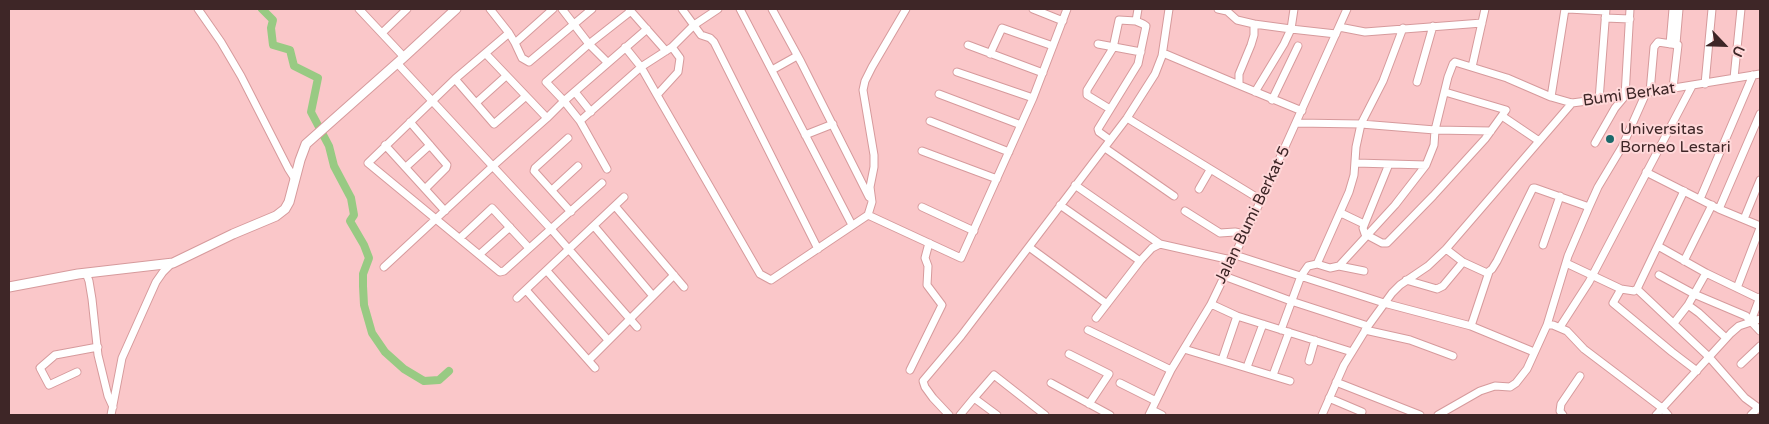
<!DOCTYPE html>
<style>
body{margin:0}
#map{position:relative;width:1769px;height:424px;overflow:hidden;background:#fac7c9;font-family:"Varela Round",sans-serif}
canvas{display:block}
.frame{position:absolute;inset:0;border:10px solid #3e2627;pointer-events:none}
.north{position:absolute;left:1699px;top:20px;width:50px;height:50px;-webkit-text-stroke:4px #ffd8d9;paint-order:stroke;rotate:114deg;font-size:14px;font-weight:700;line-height:20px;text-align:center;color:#3e2627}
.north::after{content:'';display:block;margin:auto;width:18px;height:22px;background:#3e2627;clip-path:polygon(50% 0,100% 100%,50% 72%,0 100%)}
</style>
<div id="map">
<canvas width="1769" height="424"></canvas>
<div class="frame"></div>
<div class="north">U</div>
</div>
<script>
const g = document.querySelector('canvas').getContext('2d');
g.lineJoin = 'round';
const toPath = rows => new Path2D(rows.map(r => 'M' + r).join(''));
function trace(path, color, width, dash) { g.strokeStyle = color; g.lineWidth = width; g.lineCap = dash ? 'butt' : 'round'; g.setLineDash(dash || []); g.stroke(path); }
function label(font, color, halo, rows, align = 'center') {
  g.font = font + ' "Varela Round",sans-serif'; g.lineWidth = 4; g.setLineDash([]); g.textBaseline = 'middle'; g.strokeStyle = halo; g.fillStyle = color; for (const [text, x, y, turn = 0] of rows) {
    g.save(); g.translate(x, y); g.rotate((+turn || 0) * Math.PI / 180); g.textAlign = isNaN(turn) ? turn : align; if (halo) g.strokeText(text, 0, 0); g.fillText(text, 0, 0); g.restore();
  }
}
trace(toPath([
 [262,9,273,20,271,28,273,45,290,50,294,66,318,78,311,112,329,146,334,166,351,198,354,215,350,221,364,245,369,258,363,274,363,286,364,305,372,333,385,352,404,369,424,381,439,380,449,371]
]), '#98ca83', 8);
const minor = toPath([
 [198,9,221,42,241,76,288,168,295,179],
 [359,9,404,57],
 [490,9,509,33,515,43,553,9],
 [562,9,589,44,607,62],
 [629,9,666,51],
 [682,9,701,35,710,38,714,42,818,249],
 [740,9,852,225],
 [772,9,801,62,869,197],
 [1033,9,1063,21],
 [1218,9,1227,11,1237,20,1254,24,1254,35,1251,45,1239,74,1239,85,1302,111],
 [1294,9,1291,29,1336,34],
 [1568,9,1605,11],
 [1605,18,1630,19],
 [1136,21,1138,9],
 [1254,24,1291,29,1284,44,1255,92],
 [1339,27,1365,32,1482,23],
 [382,33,407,9],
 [509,33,455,79,368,163,500,272,504,271,602,183],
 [515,43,522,58,529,62,592,9],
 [1098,44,1141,52],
 [1670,44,1673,9],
 [1676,44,1679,9],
 [968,45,1043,73],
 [625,47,641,67,657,95],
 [672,47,680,58,678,72,657,95,760,274,771,280,868,215,872,202,870,187,874,167,874,155,863,90,865,81,872,67,906,9],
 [1163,53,1239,85],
 [486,54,547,118],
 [990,54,1002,28,1053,46],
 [397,63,551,229,637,327],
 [1472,67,1485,9],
 [772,70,797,56],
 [957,72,1033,98],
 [1734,78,1741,9],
 [455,79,494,124,526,96],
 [1417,82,1433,26],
 [1705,84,1712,9],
 [575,92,591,112],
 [1650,92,1654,47,1658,42,1678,45,1673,88],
 [939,94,1021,125],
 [1551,97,1565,9],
 [1272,100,1298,46],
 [1599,100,1606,9],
 [476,103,506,76],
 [1110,109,1087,95,1087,90,1113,48,1119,20,1136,21,1143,24,1146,26,1138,64,1098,129,1099,132,1110,140],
 [1502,116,1539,141],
 [1127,118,1261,200],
 [580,121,641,67,672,47,694,25,718,9],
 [930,121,1009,152],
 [410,122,447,165,446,168,426,188],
 [1297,123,1361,124,1435,130,1491,131],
 [805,135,833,124],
 [568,138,535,168,534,171,571,212],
 [1595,143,1615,108,1625,96,1630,9],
 [385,145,445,211],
 [1105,148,1174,196],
 [922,151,997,179],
 [1356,163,1426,165],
 [1389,164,1363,228,1365,234,1382,243,1387,243,1391,239,1433,196,1485,139,1506,110,1445,92],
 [406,167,430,145],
 [607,169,580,121,564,101,546,82,589,44,631,11],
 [1646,172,1719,209,1760,226],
 [1075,185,1160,244],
 [1199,189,1210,170],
 [552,190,578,166],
 [1700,199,1753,75],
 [1060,205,1140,261],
 [615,206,684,287],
 [922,207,974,231],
 [1719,209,1760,114],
 [1185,211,1220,233,1235,232,1245,234],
 [1341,213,1364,224],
 [868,215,961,258,1033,98,1067,9],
 [1744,219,1760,180],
 [594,226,653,296],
 [460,238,492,208,529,248],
 [1543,245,1560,196],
 [1658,246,1706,273,1760,299],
 [1029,247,1107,304],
 [1446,249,1463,262,1487,273,1492,269,1497,261,1533,188,1535,188,1589,207],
 [480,254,510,227],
 [1235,255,1384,303,1471,326],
 [1684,261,1712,205],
 [1566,263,1621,289,1634,291,1637,289,1709,357,1745,398,1760,409],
 [1317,264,1349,192,1354,175,1356,147,1361,124,1383,81,1403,28],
 [1339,266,1395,205,1426,165,1434,145,1435,130,1448,77,1453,64,1455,62,1507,78,1551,97,1572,103,1625,96,1760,74],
 [384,267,493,166,547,118,564,101,647,29],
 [547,271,608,340],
 [1489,272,1471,326,1534,352],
 [86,273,89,281,92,299,98,355,108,396,113,407],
 [1659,275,1694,294,1746,316,1760,331],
 [1224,276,1291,301,1368,326],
 [1406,280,1437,289,1443,286,1463,262],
 [1737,288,1760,228],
 [1621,289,1613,303,1672,352,1697,371],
 [1637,289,1684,191],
 [526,290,595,368],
 [517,298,624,197],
 [1211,304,1237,316,1352,352],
 [1688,305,1699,313,1726,338],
 [1096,318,1140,261,1152,248,1160,244,1231,260],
 [1751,321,1760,297],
 [1674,323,1688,305,1706,273],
 [1547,325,1553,325,1567,331,1584,349,1662,408,1668,415],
 [1560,327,1589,282,1692,86],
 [1088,330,1171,370],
 [1281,330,1301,276,1308,266,1317,264,1330,268,1339,266,1364,271],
 [1365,330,1410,340,1453,356],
 [1184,349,1290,381],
 [1069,354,1109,374,1089,404],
 [589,360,674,275],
 [1222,360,1237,316],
 [1309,361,1315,340],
 [1741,364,1760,346],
 [1247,367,1263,324],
 [910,370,942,305,927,285,928,266,925,258,929,243],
 [77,372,49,385,40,368,55,355,98,347],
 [1273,375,1289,332],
 [1336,382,1420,415],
 [1051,383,1110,415],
 [1120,383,1156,401],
 [974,398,994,375,1045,415],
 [1329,398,1362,412],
 [1152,410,1162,415],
 [111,415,122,358,156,282,163,272,172,263],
 [949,415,933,398,925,387,923,381,961,336,1127,118,1155,74,1162,56,1169,9],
 [960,415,974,398,997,415],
 [1149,415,1171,370,1211,304,1261,200,1347,9],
 [1322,415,1344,365,1368,326,1392,293,1400,285,1428,266,1446,249,1572,103],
 [1438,415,1480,391,1495,386,1510,387,1516,383,1527,369,1547,325,1568,256,1589,207,1598,187,1622,147,1646,93],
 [1563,415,1560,411,1561,404,1580,376],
 [1656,415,1731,333,1739,326,1760,319],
 [1751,415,1758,408]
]);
const major = toPath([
 [9,287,78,274,173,263,233,234,276,216,285,209,289,202,300,160,306,144,404,57,456,9]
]);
trace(minor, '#d69a9c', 9);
trace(major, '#d69a9c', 11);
trace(minor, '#fff', 7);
trace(major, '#fff', 9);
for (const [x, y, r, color] of [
 [1610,139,5,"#1b696a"]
]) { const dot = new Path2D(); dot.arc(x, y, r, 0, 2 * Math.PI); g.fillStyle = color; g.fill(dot); trace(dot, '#ffd8d9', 2); }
label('16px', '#3e2627', '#ffd8d9', [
 ["Bumi Berkat",1629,95,-8],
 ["Jalan Bumi Berkat 5",1253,215,-64]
]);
label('16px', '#3e2627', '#ffd8d9', [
 ["Universitas",1620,130],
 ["Borneo Lestari",1620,148]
], 'left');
</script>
